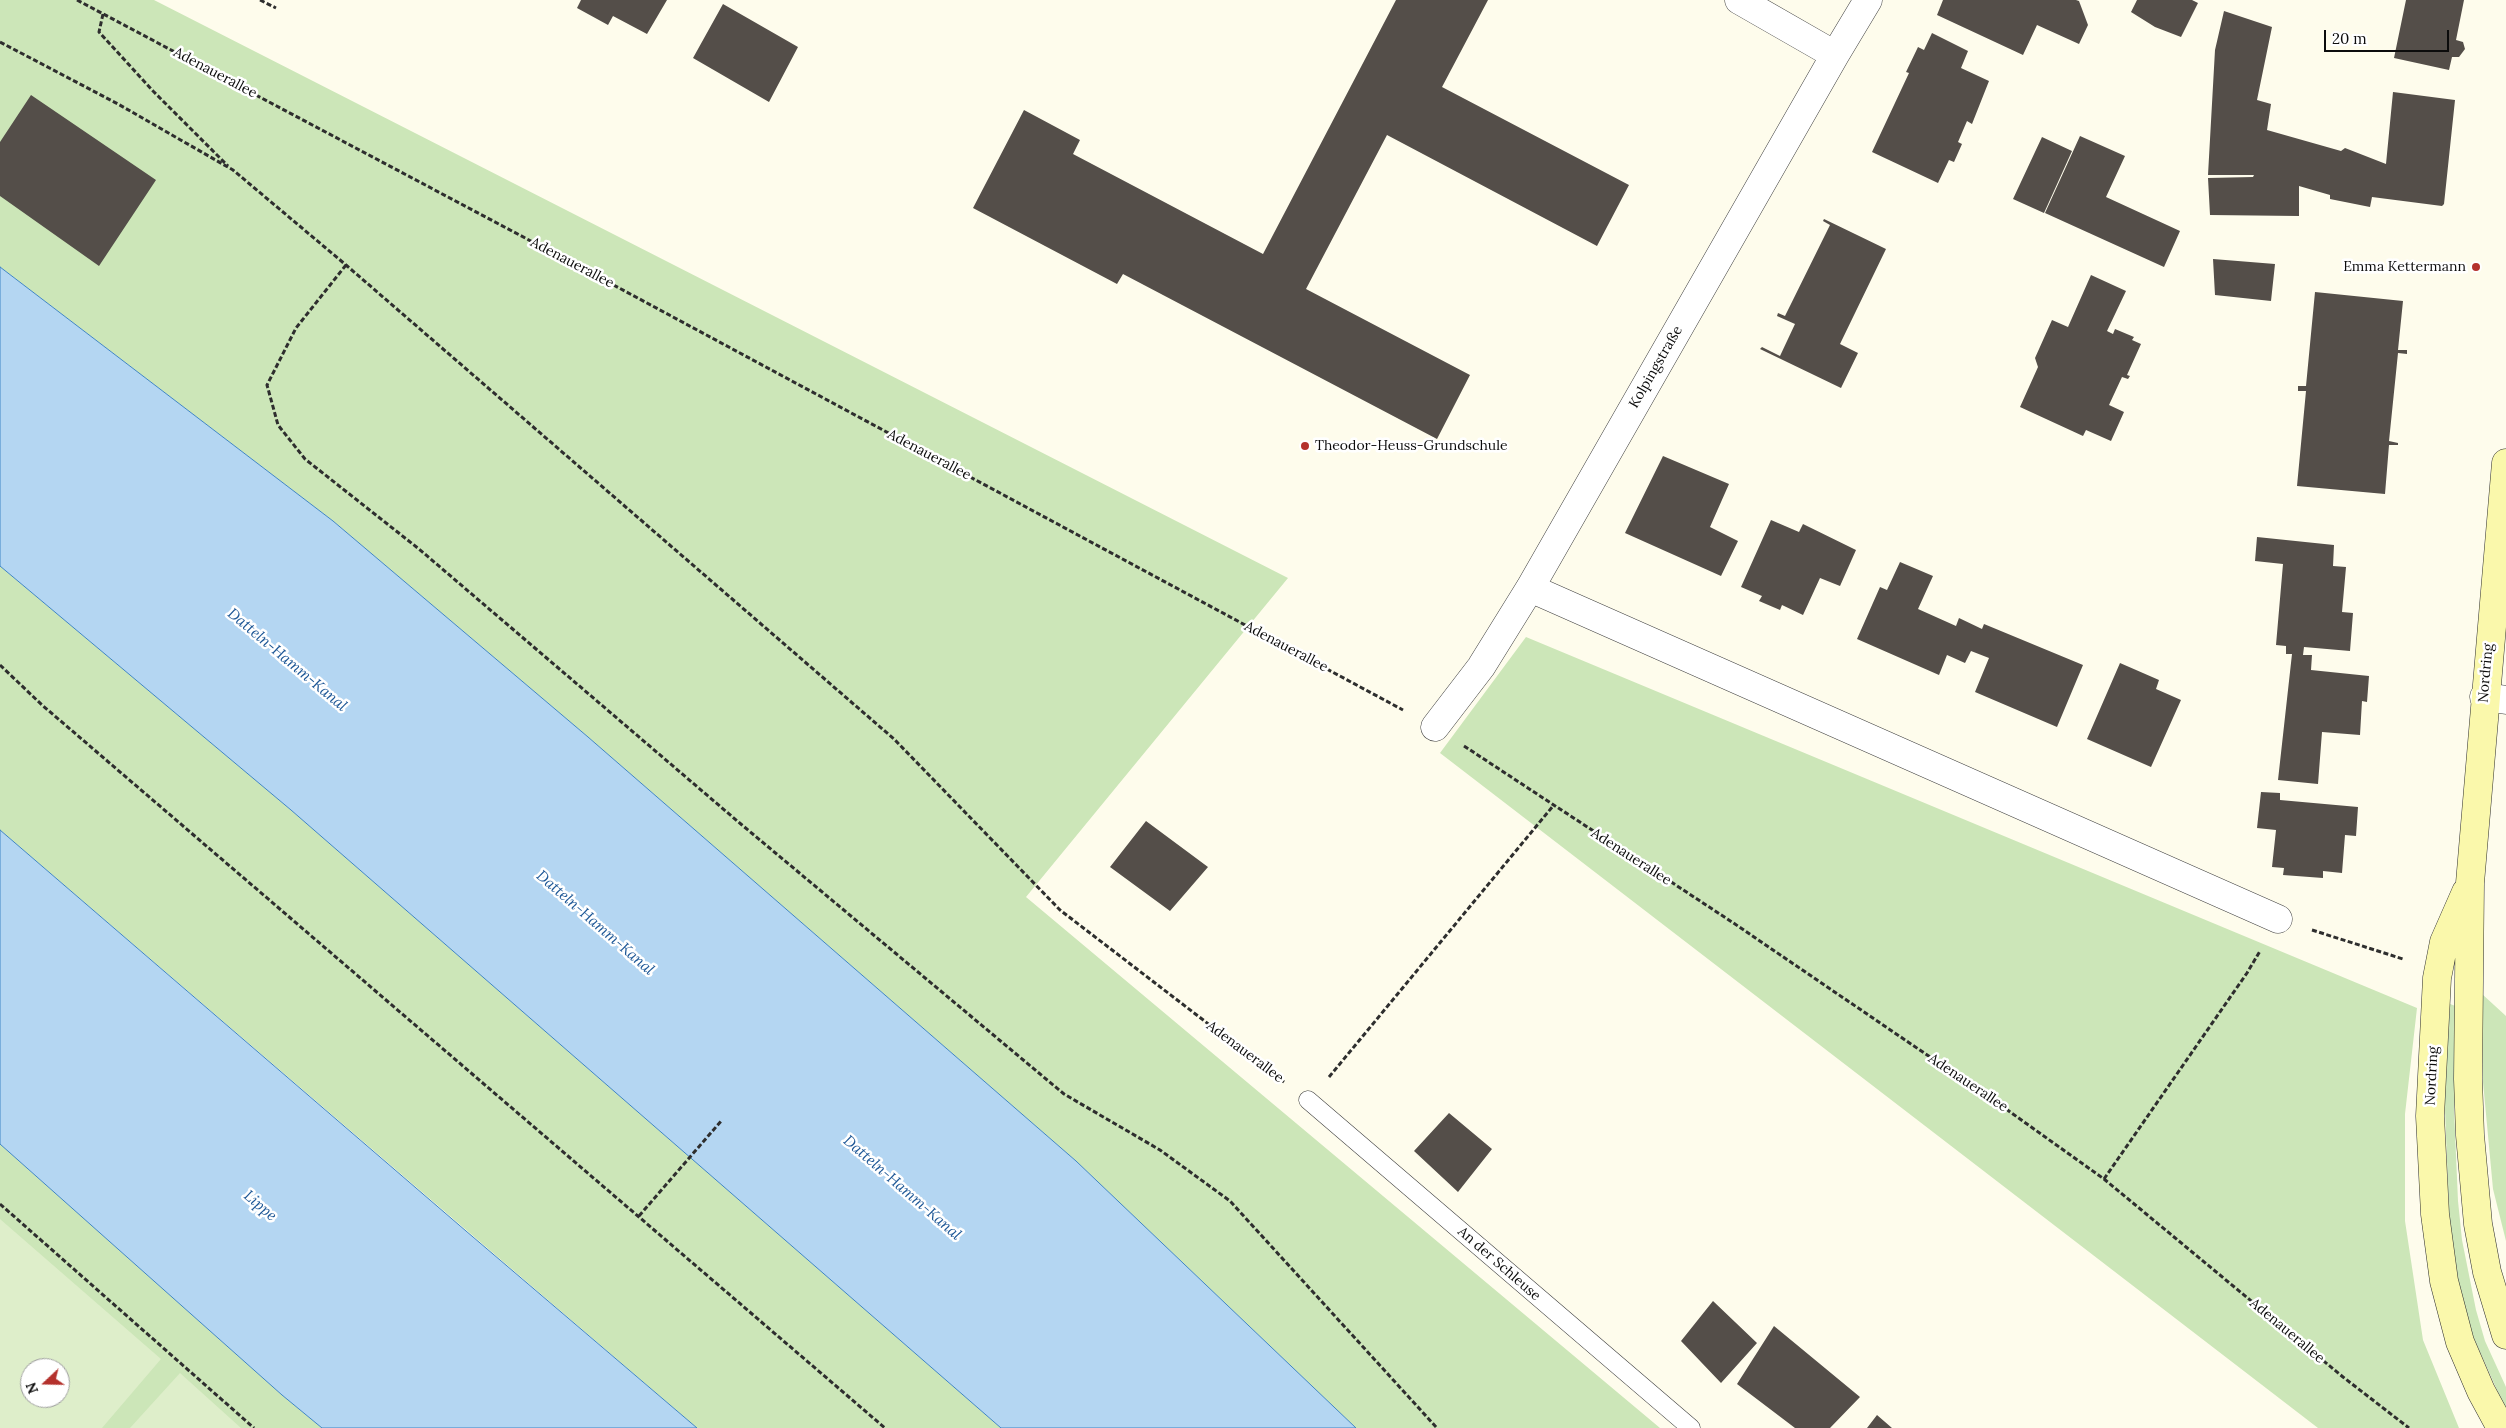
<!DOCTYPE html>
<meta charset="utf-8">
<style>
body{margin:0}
#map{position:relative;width:2506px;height:1428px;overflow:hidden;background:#fefcec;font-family:Lora,serif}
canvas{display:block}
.north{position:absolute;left:20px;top:1358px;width:50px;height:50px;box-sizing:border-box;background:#fff;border:1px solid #9e9e9e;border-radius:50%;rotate:249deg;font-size:14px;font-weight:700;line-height:20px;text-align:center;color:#0c0c0c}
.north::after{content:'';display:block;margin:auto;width:18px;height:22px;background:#b4312c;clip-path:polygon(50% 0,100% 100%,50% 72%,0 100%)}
.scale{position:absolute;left:2324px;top:30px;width:125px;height:22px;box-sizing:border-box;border:2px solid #0c0c0c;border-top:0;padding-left:6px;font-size:15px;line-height:18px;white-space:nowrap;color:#0c0c0c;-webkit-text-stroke:4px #fff;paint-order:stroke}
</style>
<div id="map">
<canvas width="2506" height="1428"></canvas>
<div class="north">N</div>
<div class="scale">20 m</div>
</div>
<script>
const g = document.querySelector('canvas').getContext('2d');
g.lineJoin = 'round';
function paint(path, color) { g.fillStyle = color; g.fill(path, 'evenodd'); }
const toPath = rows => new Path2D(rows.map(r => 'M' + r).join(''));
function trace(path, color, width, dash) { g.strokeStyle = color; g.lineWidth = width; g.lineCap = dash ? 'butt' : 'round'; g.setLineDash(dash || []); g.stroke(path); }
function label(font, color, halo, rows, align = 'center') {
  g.font = font + ' Lora,serif'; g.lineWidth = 5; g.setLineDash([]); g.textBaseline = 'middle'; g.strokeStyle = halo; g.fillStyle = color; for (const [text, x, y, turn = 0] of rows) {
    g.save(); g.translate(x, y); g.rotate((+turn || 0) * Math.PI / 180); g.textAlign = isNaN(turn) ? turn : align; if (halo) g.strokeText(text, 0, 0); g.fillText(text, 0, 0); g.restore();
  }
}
paint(toPath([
 [0,0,154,0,1288,578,1026,897,1660,1428,1356,1428,1076,1161,588,737,333,521,0,267],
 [0,566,291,810,1001,1428,697,1428,0,830],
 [1526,637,2417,1008,2405,1114,2405,1221,2423,1340,2459,1428,2318,1428,1440,753],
 [2482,994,2506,1016,2506,1241,2493,1189,2483,1082],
 [2450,1004,2461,1008,2454,1109,2458,1201,2462,1240,2476,1310,2485,1341,2506,1387,2506,1410,2471,1332,2459,1291,2450,1238,2444,1084],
 [0,1144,282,1395,322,1428,0,1428],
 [30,1368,60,1368,60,1398,30,1398]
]), '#cce6b8');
paint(toPath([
 [0,1219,161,1359,102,1428,0,1428],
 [30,1368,60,1368,60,1398,30,1398],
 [180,1373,241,1428,130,1428]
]), '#deeeca');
const water = toPath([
 [0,267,333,521,588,737,1076,1161,1356,1428,1001,1428,291,810,0,566,0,267],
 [0,830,466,1231,697,1428,322,1428,282,1395,0,1144,0,830]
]);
paint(water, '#b4d6f2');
trace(water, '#3f85c5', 1);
paint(toPath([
 [581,0,667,0,647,34,613,16,608,25,577,8],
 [1396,0,1488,0,1442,87,1629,185,1597,246,1387,135,1306,289,1470,375,1437,439,1123,274,1117,284,973,208,1024,110,1080,140,1073,154,1263,254],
 [1943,0,2076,0,2079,1,2088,25,2079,44,2037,25,2023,55,1937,15],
 [2137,0,2192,0,2198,3,2181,37,2155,27,2131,12],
 [2406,0,2464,0,2456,40,2463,42,2465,49,2459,57,2452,57,2449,70,2394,58],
 [723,4,798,47,769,102,693,58],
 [2224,11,2272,27,2257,100,2271,104,2267,130,2341,151,2345,148,2386,164,2393,92,2455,100,2444,204,2442,206,2372,197,2370,207,2330,199,2330,195,2299,186,2299,216,2210,215,2208,178,2253,177,2254,175,2208,175,2215,50],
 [1932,33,1968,51,1961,68,1989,81,1972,124,1967,121,1958,142,1962,144,1954,162,1949,160,1938,183,1872,152,1909,73,1906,72,1918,47,1924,50],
 [31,95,156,180,99,266,0,196,0,142],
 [2080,136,2125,156,2106,197,2180,231,2164,267,2045,213],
 [2042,137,2072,151,2044,213,2013,199],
 [1824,219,1886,249,1840,344,1858,353,1841,388,1760,349,1762,347,1780,356,1795,324,1777,316,1778,313,1785,316,1830,225,1823,221],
 [2213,259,2275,264,2271,301,2215,295],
 [2091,275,2126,291,2107,331,2113,334,2115,329,2134,337,2132,340,2141,344,2127,375,2130,376,2128,379,2122,377,2109,405,2124,412,2111,441,2086,430,2083,436,2020,407,2038,367,2035,358,2052,320,2068,327],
 [2315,292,2403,301,2398,350,2407,350,2407,354,2398,353,2389,441,2398,443,2398,445,2389,445,2385,494,2297,486,2306,391,2298,391,2298,386,2306,386],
 [1663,456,1729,484,1710,527,1738,541,1721,576,1625,533],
 [1771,520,1799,532,1803,524,1856,550,1840,586,1820,578,1803,615,1782,605,1780,610,1759,601,1762,596,1741,587],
 [2257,537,2334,545,2333,566,2346,567,2342,612,2353,613,2350,651,2304,647,2303,655,2312,655,2311,670,2369,676,2367,702,2362,701,2360,735,2322,732,2318,784,2278,780,2292,654,2286,654,2286,646,2276,645,2283,564,2255,561],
 [1900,562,1933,576,1918,609,1956,626,1959,618,1982,629,1984,624,2083,665,2057,727,1975,692,1989,658,1971,651,1965,663,1947,655,1939,675,1857,639,1880,587,1887,590],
 [2120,663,2159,680,2156,689,2181,700,2151,767,2087,739],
 [2261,792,2280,793,2280,800,2358,807,2356,836,2345,835,2342,873,2323,871,2323,878,2283,875,2284,868,2272,867,2276,830,2257,828],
 [1146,821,1208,867,1170,911,1110,867],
 [1449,1113,1492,1149,1458,1192,1414,1151],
 [1713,1301,1757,1343,1721,1383,1681,1341],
 [1774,1326,1860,1397,1830,1428,1795,1428,1737,1384],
 [1877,1415,1892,1428,1867,1428]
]), '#544e49');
const service = toPath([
 [1308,1100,1691,1428]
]);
const minor = toPath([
 [1739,0,1835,55],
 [1530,588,2278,919],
 [2484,697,2506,700],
 [1435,727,1481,667,1530,588,1835,55,1868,0]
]);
const secondary = toPath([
 [2506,463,2470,883,2468,1079,2470,1135,2478,1224,2487,1272,2506,1335],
 [2466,892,2444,942,2437,978,2430,1116,2435,1214,2444,1281,2460,1342,2481,1391,2501,1428]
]);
trace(service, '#3f3f3f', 19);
trace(minor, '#3f3f3f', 29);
trace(secondary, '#2e2e2e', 29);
trace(toPath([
 [77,0,608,282,1403,710],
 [260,0,276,8],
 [103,14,99,32,153,91,228,166],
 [0,42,118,104,233,170,346,265,894,739,1060,910,1284,1082],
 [346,265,296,328,267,385,278,425,305,459,419,549,742,825,1064,1094,1160,1150,1230,1201,1437,1428],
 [0,665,42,705,885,1428],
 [1464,746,1732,922,1999,1104,2104,1179,2343,1377,2409,1428],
 [2312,930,2403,959],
 [1329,1077,1553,806],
 [2104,1179,2247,973,2260,951],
 [0,1204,254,1428],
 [639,1216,722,1120]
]), '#2e2e2e', 3, [5, 2.5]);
trace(service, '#fff', 18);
trace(minor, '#fff', 28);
trace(secondary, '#faf8ab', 28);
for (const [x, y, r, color] of [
 [2476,267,5,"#b4312c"],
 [1305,446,5,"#b4312c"]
]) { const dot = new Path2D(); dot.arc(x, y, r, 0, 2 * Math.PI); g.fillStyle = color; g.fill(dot); trace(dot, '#fff', 2); }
label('14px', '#0c0c0c', '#fff', [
 ["Adenauerallee",215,73,28],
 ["Adenauerallee",572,263,28],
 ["Kolpingstraße",1656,367,-60],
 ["Adenauerallee",929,455,28],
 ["Adenauerallee",1286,647,28],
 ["Nordring",2486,673,-85],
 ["Adenauerallee",1631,857,33],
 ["Adenauerallee",1245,1052,37],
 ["Nordring",2432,1076,-87],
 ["Adenauerallee",1968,1083,34],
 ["An der Schleuse",1499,1264,41],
 ["Adenauerallee",2287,1331,40]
]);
label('14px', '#0c0c0c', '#fff', [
 ["Emma Kettermann",2466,267],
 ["Theodor-Heuss-Grundschule",1315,446,"left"]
], 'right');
label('italic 15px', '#1d5796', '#fff', [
 ["Datteln-Hamm-Kanal",287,660,40],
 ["Datteln-Hamm-Kanal",595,923,41],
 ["Datteln-Hamm-Kanal",902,1188,41],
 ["Lippe",260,1206,41]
]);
</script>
